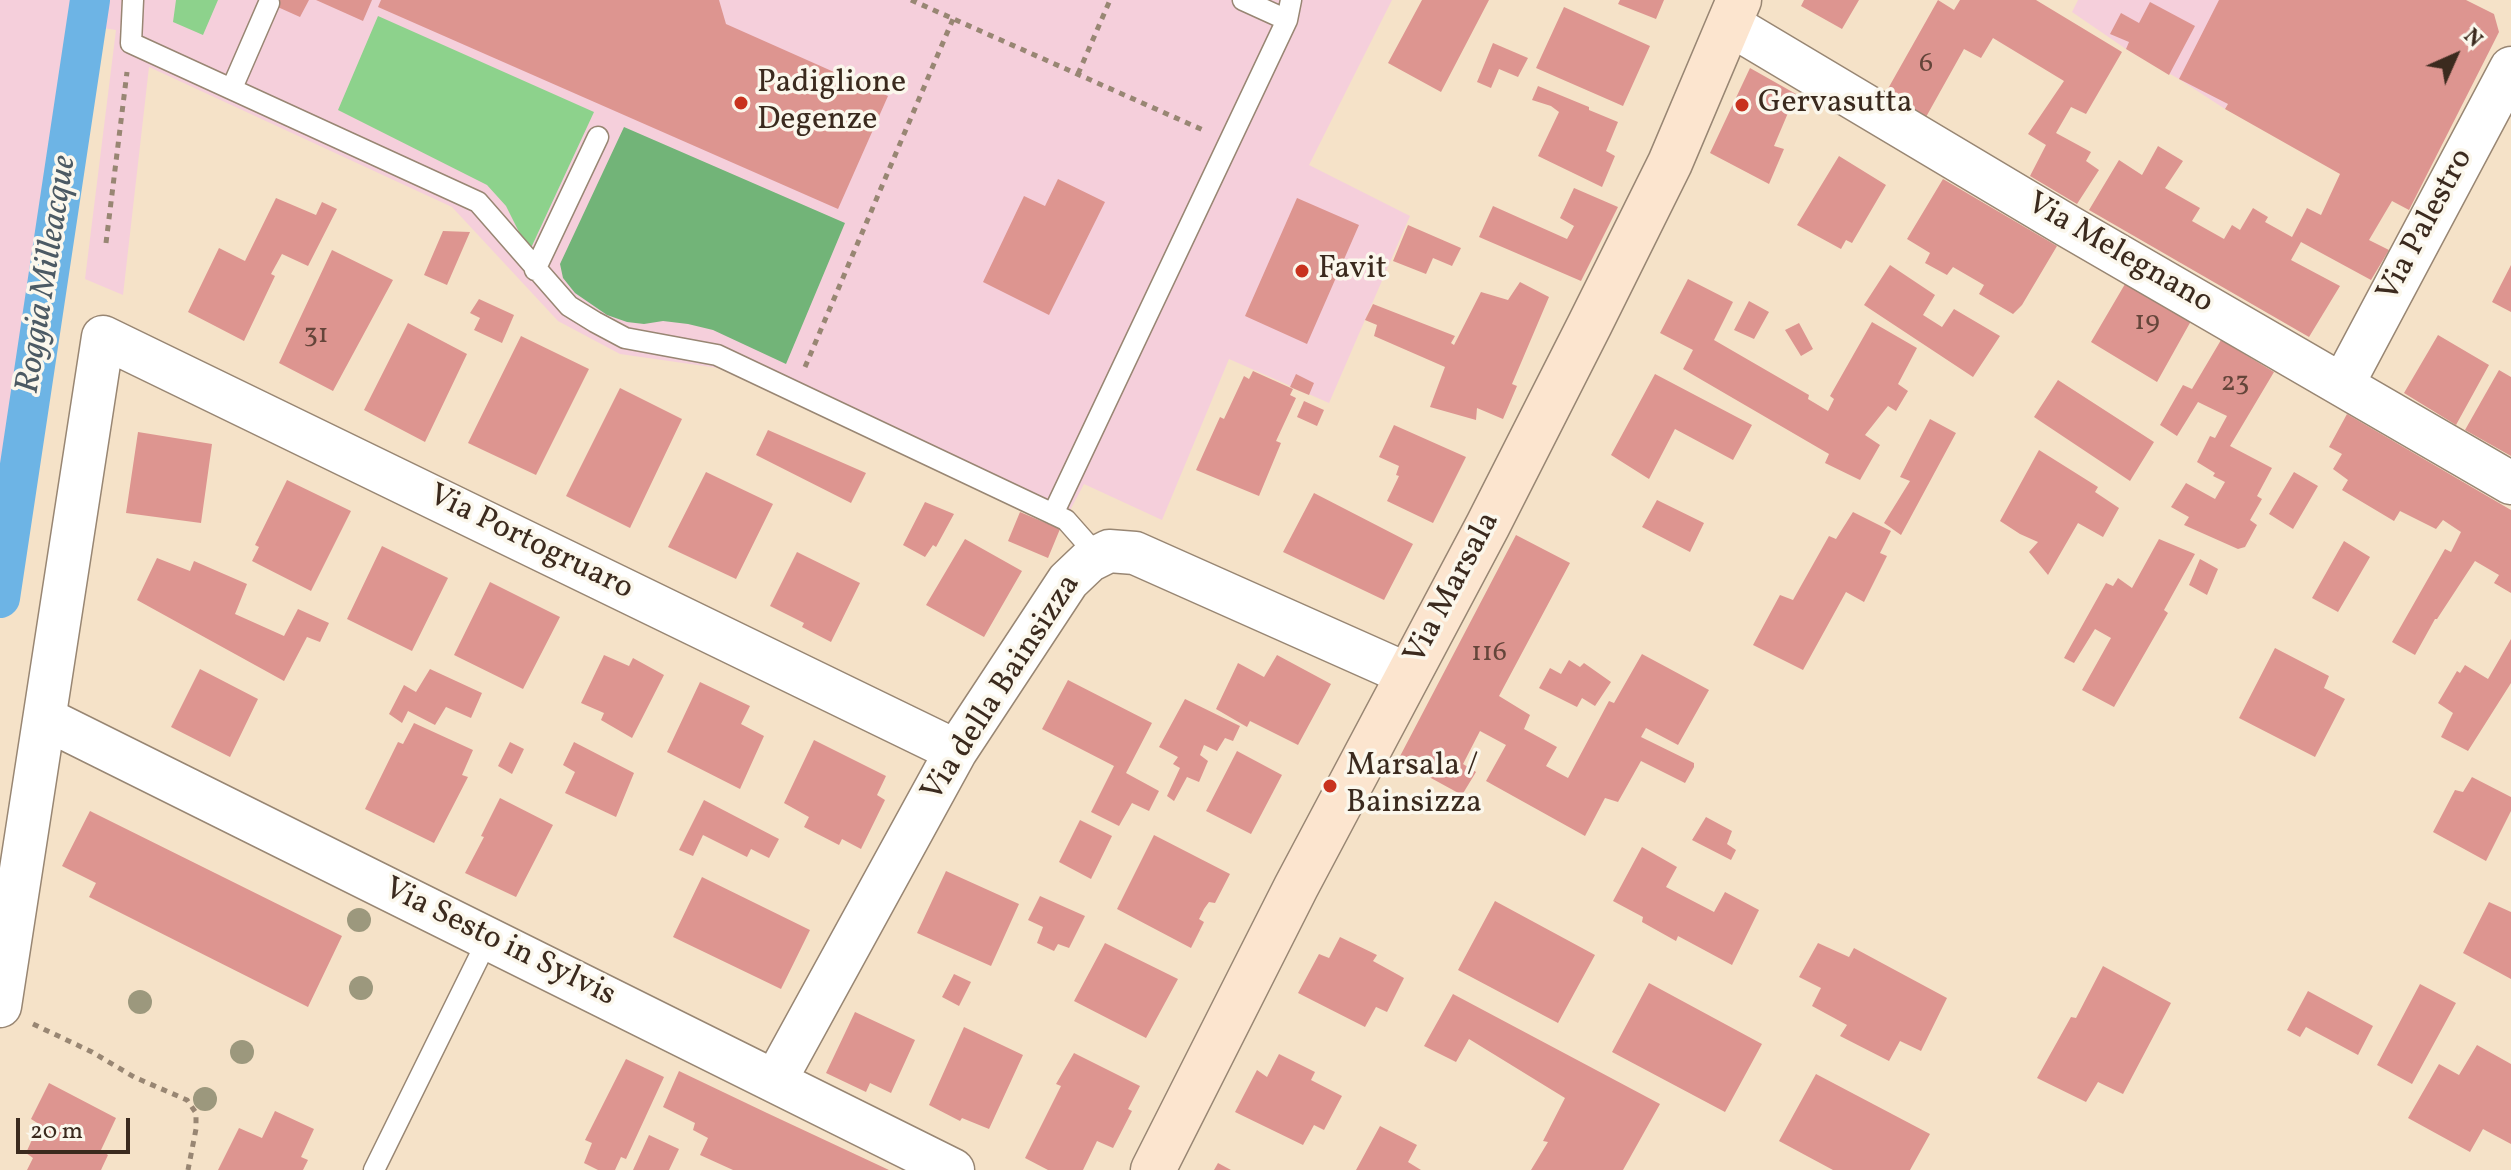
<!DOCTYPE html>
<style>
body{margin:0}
#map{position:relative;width:2511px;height:1170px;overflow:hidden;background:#f5e2c8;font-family:Vollkorn,serif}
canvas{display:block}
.north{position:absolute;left:2415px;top:16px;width:80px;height:80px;-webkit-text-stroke:6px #fbf7ec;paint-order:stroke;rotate:45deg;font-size:22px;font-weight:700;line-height:32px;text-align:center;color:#3b2a1e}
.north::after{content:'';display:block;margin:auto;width:28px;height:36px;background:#3b2a1e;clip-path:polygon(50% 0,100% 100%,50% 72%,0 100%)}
.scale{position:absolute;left:16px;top:1118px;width:114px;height:36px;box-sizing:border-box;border:4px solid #3b2a1e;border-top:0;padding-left:10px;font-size:24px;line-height:28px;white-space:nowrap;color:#3b2a1e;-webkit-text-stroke:6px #fbf7ec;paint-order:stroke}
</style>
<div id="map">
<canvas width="2511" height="1170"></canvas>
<div class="north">N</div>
<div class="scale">20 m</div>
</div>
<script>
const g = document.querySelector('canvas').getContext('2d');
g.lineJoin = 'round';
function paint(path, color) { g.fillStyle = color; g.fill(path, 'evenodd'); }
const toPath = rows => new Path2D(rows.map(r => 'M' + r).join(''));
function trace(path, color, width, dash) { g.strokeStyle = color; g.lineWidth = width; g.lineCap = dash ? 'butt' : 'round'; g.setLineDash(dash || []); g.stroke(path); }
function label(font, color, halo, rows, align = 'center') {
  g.font = font + ' Vollkorn,serif'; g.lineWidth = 7; g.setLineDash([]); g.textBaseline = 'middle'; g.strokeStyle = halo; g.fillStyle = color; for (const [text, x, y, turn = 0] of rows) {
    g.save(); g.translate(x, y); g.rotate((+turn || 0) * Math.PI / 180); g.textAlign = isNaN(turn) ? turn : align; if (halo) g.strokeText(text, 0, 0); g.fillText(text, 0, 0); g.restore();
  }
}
paint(toPath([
 [0,0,1392,0,1309,165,1410,216,1329,403,1229,359,1162,520,1084,484,1060,529,718,368,620,354,558,321,452,207,149,67,123,295,85,279,116,30,67,23,0,469],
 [2078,0,2281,0,2225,109,2179,79,2126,49,2072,12]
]), '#f5cfdb');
paint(toPath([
 [176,0,218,0,203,35,173,22],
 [378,16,594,112,531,248,520,234,506,206,487,185,338,110]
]), '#8dd28c');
paint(toPath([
 [624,127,845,223,786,364,713,330,688,324,663,321,644,324,627,322,607,315,575,293,563,278,560,264]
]), '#72b478');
trace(toPath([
 [0,598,90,0]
]), '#6db4e5', 40);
paint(toPath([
 [262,0,309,0,300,17],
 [316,0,372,0,363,21],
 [381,0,719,0,726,24,888,96,838,209,378,7],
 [1422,0,1489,0,1441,92,1388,63],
 [1620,0,1664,0,1656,19,1618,4],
 [1804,0,1859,0,1842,29,1801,6],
 [1938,0,1954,10,1960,0,2036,0,2122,52,2086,114,2071,107,2056,133,2091,152,2086,161,2099,170,2077,204,2030,176,2046,145,2028,134,2064,81,1993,38,1981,58,1964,49,1926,117,1885,94],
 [2219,0,2466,0,2494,14,2499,32,2409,210,2392,201,2369,240,2389,250,2371,280,2301,242,2291,260,2340,286,2309,337,2089,210,2119,160,2142,175,2158,146,2183,161,2165,188,2200,208,2192,221,2224,239,2232,225,2240,230,2253,208,2268,217,2265,222,2292,237,2307,208,2321,215,2340,174,2225,109,2228,104,2179,79],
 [2150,2,2195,26,2169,75,2126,49,2129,42,2110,34,2121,13,2139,23],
 [1564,7,1650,46,1623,106,1536,68],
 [1493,43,1528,58,1518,77,1499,69,1491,88,1477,82],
 [1750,68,1796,94,1774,146,1784,149,1769,184,1710,153],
 [1538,86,1589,107,1589,110,1618,122,1606,151,1615,156,1602,187,1538,156,1559,112,1551,106,1532,100],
 [1839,156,1886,185,1852,243,1846,240,1841,249,1797,225],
 [1058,179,1105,202,1049,315,983,282,1024,196,1045,206],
 [1943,179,2057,246,2022,305,2013,314,1979,294,1984,285,1953,267,1947,275,1925,263,1930,253,1907,239],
 [1574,188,1618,207,1581,281,1479,237,1493,206,1567,239,1574,226,1560,218],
 [276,198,316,215,322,202,337,209,308,266,282,254,271,274,275,276,244,341,188,312,219,248,245,261],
 [1297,198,1359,225,1307,344,1245,316],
 [1408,225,1461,248,1452,266,1433,258,1426,274,1393,261],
 [443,231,470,232,447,285,424,275],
 [332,250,393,280,333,391,279,363],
 [1890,265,1935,295,1923,315,1942,327,1954,309,2000,336,1973,377,1864,305],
 [2511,265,2511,312,2492,302],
 [1688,279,1733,302,1714,340,1809,395,1808,399,1828,411,1834,399,1830,396,1872,322,1917,348,1898,384,1908,391,1896,411,1888,406,1865,435,1880,445,1860,480,1825,463,1829,454,1683,369,1693,350,1660,333],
 [1520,282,1549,297,1512,384,1517,386,1503,419,1477,408,1476,420,1430,407,1445,367,1374,336,1377,325,1365,320,1373,304,1455,336,1451,343,1454,345,1481,292,1508,300],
 [2125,284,2191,321,2157,382,2091,342],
 [479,299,514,315,502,343,474,330,480,318,470,313],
 [1749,301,1769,312,1754,339,1734,330],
 [408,323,467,354,425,442,364,410],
 [1799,323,1813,349,1801,356,1785,330],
 [2438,335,2489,365,2456,425,2404,393],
 [521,336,589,369,536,475,468,443],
 [2221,340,2274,372,2230,446,2272,468,2257,496,2262,499,2250,520,2257,525,2245,547,2238,549,2184,525,2189,517,2171,507,2186,483,2215,499,2225,482,2213,476,2215,473,2197,462,2210,436,2215,438,2227,416,2198,402,2177,436,2160,425,2183,385,2192,389],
 [2499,370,2511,377,2511,456,2465,430],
 [1253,371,1293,389,1290,395,1296,398,1276,441,1281,443,1259,496,1196,470,1220,417,1224,419,1244,376,1249,379],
 [1296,374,1314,383,1309,395,1290,387],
 [1655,374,1752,425,1733,460,1675,429,1649,479,1611,455],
 [2058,380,2154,442,2130,481,2034,417],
 [620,388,682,419,630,528,566,496],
 [1304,401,1324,410,1317,426,1297,417],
 [2347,414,2511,510,2511,593,2494,583,2499,575,2475,561,2437,619,2435,619,2415,655,2392,642,2445,549,2451,552,2461,532,2443,520,2436,529,2400,511,2394,521,2342,490,2348,480,2333,469,2342,454,2329,447],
 [1930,419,1956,433,1901,535,1884,523,1910,481,1900,477],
 [1394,425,1466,457,1433,523,1387,501,1399,476,1396,475,1399,466,1379,457],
 [768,430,866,473,851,503,756,455],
 [138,432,212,444,201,523,126,513],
 [2039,450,2098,487,2095,492,2119,508,2103,537,2078,523,2048,575,2029,552,2038,542,2020,534,2000,521],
 [706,472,773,504,736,579,668,547],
 [2294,472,2318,486,2293,529,2269,514],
 [287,480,351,511,311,591,252,561,259,547,255,545],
 [1314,493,1413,544,1384,600,1283,552],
 [1657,500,1704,523,1690,552,1642,527],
 [925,502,954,514,936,547,933,545,925,557,903,545],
 [1020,512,1060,529,1048,558,1008,541],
 [1853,512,1891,531,1880,553,1887,556,1864,602,1846,592,1803,670,1753,645,1780,595,1793,600,1829,536,1836,539],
 [1516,535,1570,563,1499,696,1530,715,1524,729,1557,747,1546,766,1568,778,1609,701,1614,703,1642,654,1709,690,1678,745,1646,728,1641,737,1694,763,1694,767,1685,783,1641,761,1618,802,1605,798,1585,836,1486,781,1506,745,1480,731,1463,764,1476,772,1462,795,1398,760],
 [965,539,1022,571,984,637,926,605],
 [2159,539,2195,554,2164,610,2168,613,2114,707,2082,690,2111,638,2095,629,2074,663,2064,658,2106,583,2113,586,2118,578,2132,588],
 [2344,541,2370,557,2338,612,2312,598],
 [382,546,448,578,412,651,347,619],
 [797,552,860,583,831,642,802,627,804,623,770,606],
 [157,558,190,571,194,561,247,584,235,614,284,636,298,609,329,623,320,642,307,637,284,681,137,600],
 [2200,559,2218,569,2207,595,2189,585],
 [490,582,560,617,523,689,454,655],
 [2511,639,2511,683,2468,751,2441,737,2453,713,2438,703,2457,671,2460,673,2465,665,2488,679],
 [2275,648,2329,676,2324,688,2345,699,2315,757,2239,718],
 [604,655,629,666,633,658,664,675,632,738,601,720,604,713,581,703],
 [1277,655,1331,684,1298,745,1250,721,1247,727,1216,709,1238,663,1264,677],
 [1569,660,1580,667,1584,663,1611,682,1595,706,1582,698,1577,707,1539,688,1550,668,1561,674],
 [200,669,258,699,230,757,171,727],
 [430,669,482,693,471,718,446,707,435,725,408,711,402,723,389,714,404,685,416,692],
 [1068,680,1152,723,1126,773,1159,791,1149,811,1132,803,1119,826,1091,812,1114,766,1042,729],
 [700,682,750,706,741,724,764,736,740,789,667,752],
 [1185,699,1240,726,1233,741,1225,738,1217,751,1204,745,1200,755,1208,761,1199,782,1187,777,1174,801,1167,796,1180,768,1173,764,1178,757,1159,747],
 [414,723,473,750,462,775,468,777,434,843,365,809,398,742,403,744],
 [814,740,886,776,877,795,885,800,861,849,842,839,839,845,804,827,809,817,784,803],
 [510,742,524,749,512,774,498,766],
 [574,742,634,773,616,817,565,793,575,772,563,765],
 [1237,751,1282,775,1251,834,1206,811],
 [2472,777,2511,797,2511,811,2486,861,2433,832,2455,790,2463,792],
 [500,798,553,825,516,897,465,873,484,837,481,836],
 [704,800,779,839,769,858,751,849,747,857,703,835,693,856,679,850],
 [90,811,342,936,308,1007,89,897,96,883,62,866],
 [1706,817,1732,831,1727,844,1736,850,1731,860,1692,840],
 [1080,820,1112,836,1091,879,1059,862],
 [1154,835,1230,874,1215,903,1209,902,1204,909,1199,919,1204,922,1191,948,1117,909],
 [1642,847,1677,867,1666,887,1714,912,1725,892,1759,910,1732,965,1678,936,1676,941,1642,922,1643,917,1613,901],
 [946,871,1019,904,991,966,917,933],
 [702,877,810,930,781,989,673,937],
 [1040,896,1085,916,1069,948,1058,944,1054,951,1037,943,1043,927,1028,920],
 [1495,901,1595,955,1558,1023,1458,970],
 [2489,902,2511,912,2511,979,2463,953],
 [1340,937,1377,955,1373,961,1404,978,1387,1012,1376,1007,1365,1027,1298,993,1319,954,1329,958],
 [1105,943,1178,979,1146,1038,1074,1001],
 [1818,943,1849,957,1854,948,1947,998,1921,1051,1900,1041,1889,1061,1840,1036,1847,1025,1812,1006,1821,988,1799,977],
 [2103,966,2171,1003,2123,1094,2098,1082,2086,1102,2037,1078,2071,1017,2076,1018],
 [954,974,971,982,959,1006,942,997],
 [1649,983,1762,1044,1725,1112,1612,1052],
 [2420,984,2456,1003,2412,1084,2377,1065],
 [2308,991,2373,1026,2358,1055,2306,1027,2300,1037,2287,1030],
 [1453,994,1660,1104,1623,1170,1531,1170,1548,1142,1543,1141,1565,1098,1469,1039,1456,1062,1424,1046],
 [855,1012,915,1040,891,1093,870,1083,866,1092,826,1073],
 [964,1027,1023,1055,989,1129,962,1118,960,1121,929,1105],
 [2477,1045,2511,1064,2511,1144,2483,1129,2470,1152,2408,1118,2439,1064,2459,1075],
 [1074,1053,1140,1086,1128,1109,1132,1111,1113,1148,1097,1141,1083,1170,1048,1170,1025,1158,1061,1086,1056,1084],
 [1279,1054,1315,1072,1311,1080,1342,1096,1324,1130,1314,1125,1303,1145,1235,1112,1257,1070,1267,1077],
 [626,1059,664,1077,626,1159,621,1157,615,1170,598,1170,584,1163,592,1143,585,1140],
 [679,1071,767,1113,889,1170,733,1170,700,1155,708,1138,693,1130,695,1123,663,1107],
 [1816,1074,1930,1134,1910,1170,1833,1170,1779,1141],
 [49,1083,116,1118,101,1150,108,1155,101,1170,27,1170,33,1158,26,1153,39,1124,31,1119],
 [275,1111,314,1129,301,1157,308,1160,303,1170,218,1170,239,1128,262,1138],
 [1380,1126,1417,1145,1408,1162,1421,1170,1356,1170],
 [649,1135,679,1149,669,1170,633,1170],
 [1218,1163,1231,1170,1214,1170]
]), '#dd9590');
const lane = toPath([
 [133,0,131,43,478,202,569,306,595,322,625,338,717,355,1066,520,1097,555],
 [1243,0,1287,20],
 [232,88,269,3],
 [535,270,598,137],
 [1053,514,1287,20,1291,0],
 [374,1170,488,939]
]);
const street = toPath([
 [1729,24,2066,225,2511,483],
 [2343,384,2511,68],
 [46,719,953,1170],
 [0,1006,103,337,956,751],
 [775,1081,956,751,1068,581,1089,561,1109,551,1135,553,1409,675]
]);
const secondary = toPath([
 [1153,1170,1296,887,1488,525,1590,324,1670,163,1739,0]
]);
trace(lane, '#988673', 23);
trace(street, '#988673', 45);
trace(secondary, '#988673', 47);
trace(toPath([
 [911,0,1203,130],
 [1078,74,1110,0],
 [106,243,127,72],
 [805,367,953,19],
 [33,1024,92,1052,134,1077,187,1100,196,1113,196,1129,188,1170]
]), '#988673', 5, [6, 6]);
trace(lane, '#fff', 20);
trace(street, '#fff', 42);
trace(secondary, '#fce5cf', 44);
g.fillStyle = '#9c987d';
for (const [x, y] of [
 [359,920],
 [361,988],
 [140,1002],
 [242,1052],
 [205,1099]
]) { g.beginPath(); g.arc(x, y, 12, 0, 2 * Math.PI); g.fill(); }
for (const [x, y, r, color] of [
 [741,103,8,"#c8321e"],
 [1742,105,8,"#c8321e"],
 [1302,271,8,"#c8321e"],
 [1330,786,8,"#c8321e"]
]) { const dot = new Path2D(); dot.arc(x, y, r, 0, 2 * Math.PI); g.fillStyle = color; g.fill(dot); trace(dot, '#fbf7ec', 3); }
label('28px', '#64453a', null, [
 ["6",1926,66],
 ["19",2147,324],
 ["31",316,337],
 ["23",2235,385],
 ["116",1489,655]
]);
label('32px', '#3b2a1e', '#fbf7ec', [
 ["Padiglione",757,85],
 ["Degenze",757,122],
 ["Gervasutta",1758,105],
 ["Favit",1318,271],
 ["Marsala /",1346,768],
 ["Bainsizza",1346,805]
], 'left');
label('32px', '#3b2a1e', '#fbf7ec', [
 ["Via Palestro",2427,226,-62],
 ["Via Melegnano",2119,255,30],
 ["Via Portogruaro",530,544,26],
 ["Via Marsala",1454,589,-62],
 ["Via della Bainsizza",1003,689,-57],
 ["Via Sesto in Sylvis",499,944,26]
]);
label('italic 34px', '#4c5a64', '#fbf7ec', [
 ["Roggia Milleacque",49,275,-81]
]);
</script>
